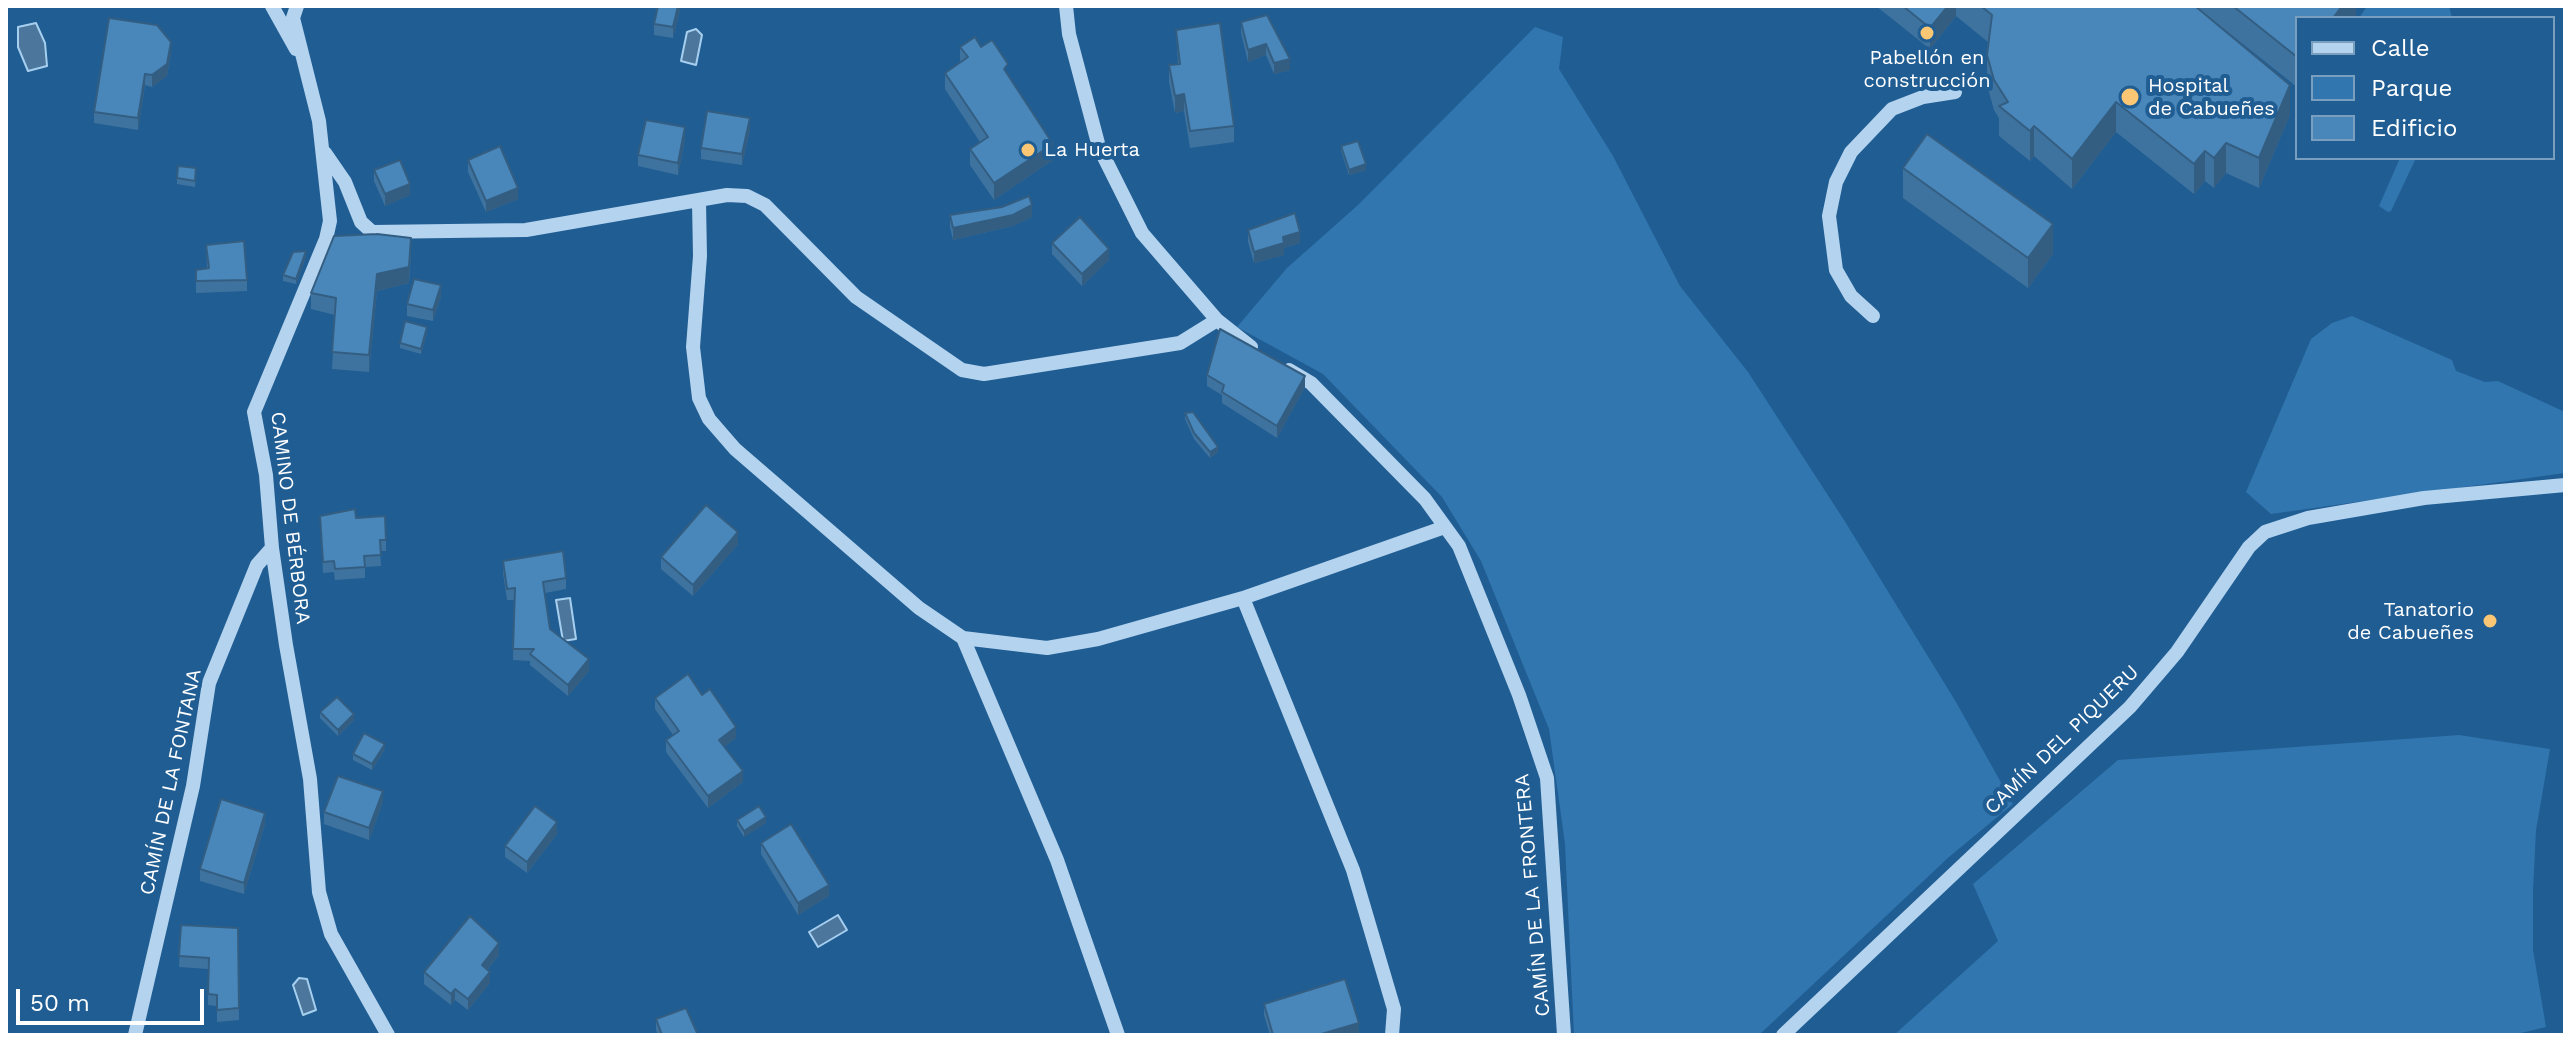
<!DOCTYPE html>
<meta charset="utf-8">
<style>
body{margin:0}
#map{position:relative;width:2571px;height:1041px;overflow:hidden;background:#205d93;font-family:"Work Sans",sans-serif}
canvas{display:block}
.frame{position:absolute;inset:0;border:8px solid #fff;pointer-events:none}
.legend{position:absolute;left:2295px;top:16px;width:260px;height:144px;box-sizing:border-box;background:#205d93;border:2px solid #799ebe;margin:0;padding:10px 14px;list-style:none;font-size:24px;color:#fff}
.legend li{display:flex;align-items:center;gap:16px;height:40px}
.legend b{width:40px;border:2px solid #799ebe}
.scale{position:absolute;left:16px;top:989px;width:188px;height:36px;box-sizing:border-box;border:4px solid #fff;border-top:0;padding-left:10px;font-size:24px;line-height:28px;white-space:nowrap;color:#fff;-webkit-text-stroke:6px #205d93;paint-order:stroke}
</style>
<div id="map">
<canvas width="2571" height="1041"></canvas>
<div class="frame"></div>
<ul class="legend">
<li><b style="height:10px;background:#b3d3ee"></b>Calle</li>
<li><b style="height:22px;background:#3176af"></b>Parque</li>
<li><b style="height:22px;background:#4986b9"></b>Edificio</li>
</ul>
<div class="scale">50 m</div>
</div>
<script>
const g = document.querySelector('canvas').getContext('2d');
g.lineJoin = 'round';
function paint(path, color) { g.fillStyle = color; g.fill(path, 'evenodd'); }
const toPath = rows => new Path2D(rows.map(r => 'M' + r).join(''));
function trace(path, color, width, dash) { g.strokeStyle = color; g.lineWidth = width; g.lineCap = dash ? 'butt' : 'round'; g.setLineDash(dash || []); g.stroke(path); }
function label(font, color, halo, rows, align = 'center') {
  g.font = font + ' "Work Sans",sans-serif'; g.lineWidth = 8; g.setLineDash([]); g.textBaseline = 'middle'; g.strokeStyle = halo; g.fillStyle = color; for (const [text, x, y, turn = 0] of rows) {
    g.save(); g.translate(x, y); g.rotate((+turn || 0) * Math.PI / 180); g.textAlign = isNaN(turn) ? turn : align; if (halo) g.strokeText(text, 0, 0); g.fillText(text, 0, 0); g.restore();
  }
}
paint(toPath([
 [2367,6,2449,6,2452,18,2359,18],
 [1535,27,1563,37,1559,69,1613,156,1680,286,1748,372,1844,520,1956,702,2013,804,1949,857,1759,1035,1574,1035,1565,844,1549,729,1481,561,1442,497,1323,374,1237,327,1287,268,1358,205],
 [2400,158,2416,158,2391,211,2388,212,2379,206],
 [2352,316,2452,360,2456,371,2485,382,2498,381,2565,412,2565,473,2271,514,2246,492,2311,339,2332,323],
 [2459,735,2550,749,2536,830,2533,891,2533,950,2546,1027,2513,1035,1894,1035,1998,941,1973,884,2118,760]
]), '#3176af');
const water = toPath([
 [36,23,45,43,47,66,28,71,18,47,18,27,36,23],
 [696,29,702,35,696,65,681,61,687,32,696,29],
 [570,598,576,639,563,641,556,600,570,598],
 [838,915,847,930,818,947,809,932,838,915],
 [299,978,307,979,316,1010,303,1015,293,985,299,978]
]);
paint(water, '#4c769c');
trace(water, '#a6cfef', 2);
trace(toPath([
 [272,6,296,49],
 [297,6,293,18,319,121,330,221,326,239,254,412,266,475,272,548,286,645,310,779,319,892,331,934,388,1035],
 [1066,6,1069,34,1099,147,1142,233,1217,320,1251,347],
 [325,153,345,182,361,222,372,232,526,230,727,195,747,196,765,205,856,297,962,370,984,374,1180,343,1217,320],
 [699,202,700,256,693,347,699,398,709,419,735,449,919,608,963,638,1047,648,1098,639,1243,598,1445,527],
 [1873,316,1851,296,1836,270,1829,216,1836,182,1851,152,1892,109,1923,97,1955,92],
 [1289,370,1311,383,1425,499,1459,546,1519,695,1547,778,1564,1035],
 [1243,598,1353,870,1394,1009,1392,1035],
 [963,638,1057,860,1118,1035],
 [135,1035,193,786,209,683,257,565,272,548],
 [1783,1035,2130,707,2177,652,2249,547,2265,532,2308,518,2424,498,2565,485]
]), '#b3d3ee', 14);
paint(toPath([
 [681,6,673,38,654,35,654,24],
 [1876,6,2195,6,2290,115,2259,188,2226,173,2214,188,2205,181,2194,194,2116,132,2072,189,2034,156,2030,161,1999,136,1999,118,1994,110,1987,85,1987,55,1988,42,1956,16,1930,49],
 [2195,6,2356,6,2356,18,2297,18,2297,87],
 [1267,15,1290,70,1274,74,1266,55,1248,62,1241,33,1241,22],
 [1176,30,1234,126,1234,142,1190,148,1184,111,1175,113,1169,82,1169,65,1178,64],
 [960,47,981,47,1008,76,1053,160,994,200,970,165,970,149,980,142,945,89,945,73,960,62],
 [171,54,167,76,152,87,145,85,138,130,94,123,94,112],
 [750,130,742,165,701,159,701,148],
 [685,139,678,175,638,166,638,155],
 [1341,146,1366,170,1349,175,1341,151],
 [468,160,518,199,486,212,468,172],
 [1903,168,2053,254,2028,288,1903,198],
 [374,170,410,195,385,206,374,181],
 [196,174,195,187,177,184,177,178],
 [950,215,1032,217,1013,226,953,240,950,227],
 [1248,230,1300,243,1284,248,1284,255,1254,263,1248,242],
 [1052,243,1109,260,1082,286,1052,254],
 [206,245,247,280,247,291,196,293,196,270,207,268],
 [411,254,409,283,377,291,369,372,332,369,335,315,311,309,311,293],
 [306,257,296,284,283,281,283,275],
 [441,296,433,321,407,316,407,304],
 [427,333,421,354,400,348,400,343],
 [1207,375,1305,387,1277,438,1222,403,1222,395,1207,386],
 [1185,413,1218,452,1210,458,1194,439,1185,419],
 [320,516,356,518,386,540,386,551,380,551,381,566,365,567,365,578,335,580,334,572,323,573],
 [738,544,693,596,661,569,661,557],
 [503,561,566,578,566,589,545,593,550,629,589,671,568,696,530,665,530,661,513,660,514,600,507,600,503,573],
 [702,695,736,738,724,747,743,782,708,808,666,752,666,740,673,735,655,709,655,698],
 [320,712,354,720,338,736,320,718],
 [385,749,372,770,353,760,353,754],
 [383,802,369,840,324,824,324,812],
 [737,820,766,823,744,837,737,826],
 [265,824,244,894,200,881,200,869],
 [557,834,527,873,505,857,505,846],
 [761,843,829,896,798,915,761,854],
 [181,925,238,928,239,1020,217,1022,217,1006,208,1005,208,969,179,967],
 [499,955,488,969,490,983,468,1010,455,1000,451,1005,424,984,424,972],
 [1264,1004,1359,1034,1270,1035,1264,1015],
 [656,1019,698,1035,658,1035,656,1030]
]), '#3f739f');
paint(toPath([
 [678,6,681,6,673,38,673,27],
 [1948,6,1956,6,1956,16,1930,49,1930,28],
 [2342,6,2356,6,2356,18,2333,18],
 [171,42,171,54,167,76,152,87,152,75],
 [1266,44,1266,55,1248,62,1248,50],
 [1290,59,1290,70,1274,74,1274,63],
 [145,74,145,85,138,130,138,118],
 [2290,85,2290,115,2259,188,2259,158],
 [1184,94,1184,111,1175,113,1175,96],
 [2116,102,2116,132,2072,189,2072,159],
 [750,118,750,130,742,165,742,154],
 [2034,126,2034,156,2030,161,2030,131],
 [685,127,685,139,678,175,678,163],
 [2226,143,2226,173,2214,188,2214,158],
 [1053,144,1053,160,994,200,994,183],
 [2205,151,2205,181,2194,194,2194,164],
 [1366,164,1366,170,1349,175,1349,170],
 [410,184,410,195,385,206,385,194],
 [518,188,518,199,486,212,486,201],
 [1032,205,1032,217,1013,226,953,240,953,228],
 [2053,224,2053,254,2028,288,2028,258],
 [1300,232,1300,243,1284,248,1284,255,1254,263,1254,252,1283,237],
 [411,238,409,283,377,291,369,372,369,355,377,274],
 [1109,249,1109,260,1082,286,1082,274],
 [306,251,306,257,296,284,296,279],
 [441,285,441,296,433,321,433,310],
 [427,327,427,333,421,354,421,349],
 [1305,376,1305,387,1277,438,1277,426],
 [1218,447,1218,452,1210,458,1210,452],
 [738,532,738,544,693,596,693,585],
 [589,659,589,671,568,696,568,685],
 [354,714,354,720,338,736,338,730],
 [736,727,736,738,719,751,719,740],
 [385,744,385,749,372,770,372,764],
 [743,771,743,782,708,808,708,796],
 [383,791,383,802,369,840,369,828],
 [265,813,265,824,244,894,244,883],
 [766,817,766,823,744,837,744,831],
 [557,822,557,834,527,873,527,862],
 [829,885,829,896,798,915,798,903],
 [499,943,499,955,482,976,482,965],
 [490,972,490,983,468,1010,468,999],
 [455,989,455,1000,451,1005,451,994],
 [1359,1023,1359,1034,1356,1035,1318,1035]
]), '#335e82');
const building = toPath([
 [658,6,678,6,673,27,654,24,658,6],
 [1903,6,1948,6,1930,28,1903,6],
 [1981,6,2195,6,2290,85,2259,158,2226,143,2214,158,2205,151,2194,164,2116,102,2072,159,2034,126,2030,131,1999,106,2008,102,1994,80,1987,55,1992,15,1981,6],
 [2233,6,2342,6,2333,18,2297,18,2297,57,2233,6],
 [1267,15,1290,59,1274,63,1266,44,1248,50,1241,22,1267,15],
 [109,18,157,25,171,42,167,64,152,75,145,74,138,118,94,112,109,18],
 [1220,23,1234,126,1190,131,1184,94,1175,96,1169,65,1180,64,1176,30,1220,23],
 [975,37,981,47,992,40,1008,64,1004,69,1053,144,994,183,970,149,988,137,945,73,968,57,960,47,975,37],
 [707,111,750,118,742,154,701,148,707,111],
 [646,120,685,127,678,163,638,155,646,120],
 [1927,134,2053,224,2028,258,1903,168,1927,134],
 [1358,141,1366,164,1349,170,1341,146,1358,141],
 [500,146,518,188,486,201,468,160,500,146],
 [400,160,410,184,385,194,374,170,400,160],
 [178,166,196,168,195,181,177,178,178,166],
 [1029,196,1032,205,1013,215,953,228,950,215,1002,207,1029,196],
 [1295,213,1300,232,1283,237,1284,243,1254,252,1248,230,1295,213],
 [1080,217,1109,249,1082,274,1052,243,1080,217],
 [377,234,411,238,409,267,377,274,369,355,332,352,336,298,311,293,334,236,377,234],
 [244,241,247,280,196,281,196,270,209,268,206,245,244,241],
 [306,251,296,279,283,275,293,252,306,251],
 [414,279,441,285,433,310,407,304,414,279],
 [405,321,427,327,421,349,400,343,405,321],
 [1220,329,1305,376,1277,426,1222,392,1224,385,1207,375,1220,329],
 [1193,412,1218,447,1210,452,1194,433,1185,413,1193,412],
 [706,505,738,532,693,585,661,557,706,505],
 [355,509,356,518,385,516,386,540,380,540,381,555,364,556,365,567,335,569,334,561,323,562,320,516,355,509],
 [563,551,566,578,543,582,550,629,589,659,568,685,530,654,534,649,513,649,515,588,507,589,503,561,563,551],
 [688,674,702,695,710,689,736,727,719,740,743,771,708,796,666,740,679,731,655,698,688,674],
 [337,697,354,714,338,730,320,712,337,697],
 [364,733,385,744,372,764,353,754,364,733],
 [338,776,383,791,369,828,324,812,338,776],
 [221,799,265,813,244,883,200,869,221,799],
 [535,806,557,822,527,862,505,846,535,806],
 [759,806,766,817,744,831,737,820,759,806],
 [791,824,829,885,798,903,761,843,791,824],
 [470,916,499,943,482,965,490,972,468,999,455,989,451,994,424,972,470,916],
 [181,925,238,928,239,1008,217,1010,217,995,208,994,209,958,179,956,181,925],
 [1345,979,1359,1023,1318,1035,1273,1035,1264,1004,1345,979],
 [686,1008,698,1035,662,1035,656,1019,686,1008]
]);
paint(building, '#4986b9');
trace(building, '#335e82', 2);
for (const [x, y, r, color] of [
 [1927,33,8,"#fbc774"],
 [2130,97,10,"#fbc774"],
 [1028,150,8,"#fbc774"],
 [2490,621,8,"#fbc774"]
]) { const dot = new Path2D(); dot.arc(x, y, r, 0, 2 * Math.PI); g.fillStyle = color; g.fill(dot); trace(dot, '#205d93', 3); }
label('20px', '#fff', '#205d93', [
 ["Pabellón en",1927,58,"center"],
 ["construcción",1927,81,"center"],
 ["Hospital",2148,86],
 ["de Cabueñes",2148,109],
 ["La Huerta",1044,150],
 ["Tanatorio",2474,610,"right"],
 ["de Cabueñes",2474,633,"right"]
], 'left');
label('20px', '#fff', '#205d93', [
 ["CAMINO DE BÉRBORA",290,518,83],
 ["CAMÍN DEL PIQUERU",2062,740,-44],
 ["CAMÍN DE LA FONTANA",171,782,-78],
 ["CAMÍN DE LA FRONTERA",1533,895,-95]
]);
</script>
